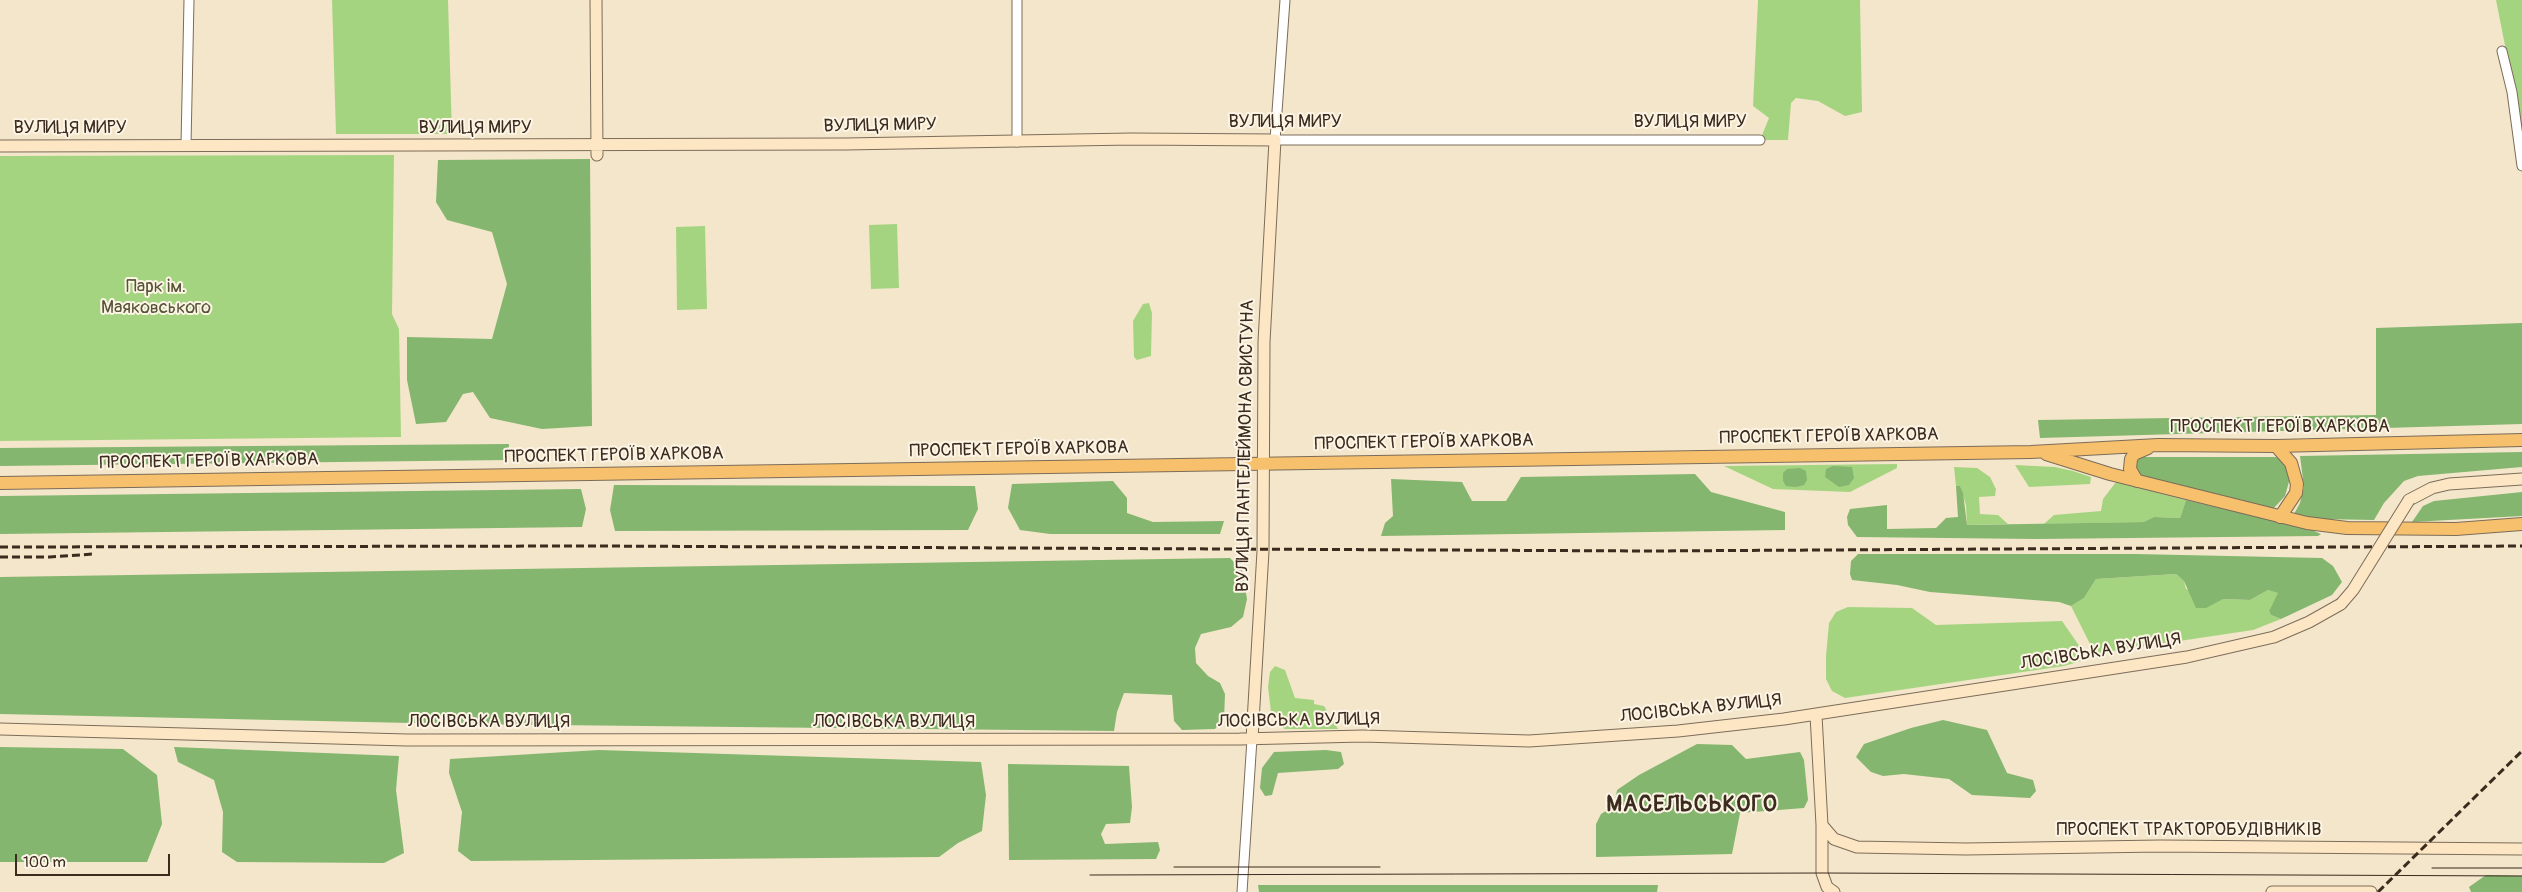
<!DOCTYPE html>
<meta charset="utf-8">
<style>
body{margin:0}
#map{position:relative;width:2522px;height:892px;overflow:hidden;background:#f4e6ca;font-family:Pangolin,sans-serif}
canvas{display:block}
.scale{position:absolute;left:15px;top:854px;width:155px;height:22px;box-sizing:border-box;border:2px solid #3b2a1e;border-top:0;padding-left:6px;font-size:15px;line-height:18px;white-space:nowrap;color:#3b2a1e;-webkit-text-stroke:4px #fcf5e5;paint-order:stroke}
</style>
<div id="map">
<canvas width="2522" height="892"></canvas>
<div class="scale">100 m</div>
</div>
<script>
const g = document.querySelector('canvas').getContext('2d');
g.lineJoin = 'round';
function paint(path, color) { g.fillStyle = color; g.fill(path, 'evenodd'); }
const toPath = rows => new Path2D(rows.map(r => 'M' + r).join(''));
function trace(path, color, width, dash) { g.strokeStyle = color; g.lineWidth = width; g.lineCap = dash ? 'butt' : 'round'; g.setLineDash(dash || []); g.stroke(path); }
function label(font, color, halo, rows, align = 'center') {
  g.font = font + ' Pangolin,sans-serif'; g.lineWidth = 4; g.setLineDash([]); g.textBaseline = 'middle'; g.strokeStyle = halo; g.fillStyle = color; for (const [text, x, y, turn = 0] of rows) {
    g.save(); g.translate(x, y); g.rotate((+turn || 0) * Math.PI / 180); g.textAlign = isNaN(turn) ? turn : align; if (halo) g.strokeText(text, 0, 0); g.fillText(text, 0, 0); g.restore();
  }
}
paint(toPath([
 [332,0,448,0,452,134,336,134],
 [1758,0,1860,0,1862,112,1845,116,1818,101,1796,98,1791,103,1788,140,1760,140,1769,118,1753,106],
 [2496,0,2522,0,2522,154,2514,91],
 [394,155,392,314,399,329,401,437,0,441,0,156],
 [897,224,899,288,871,289,869,225],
 [705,226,707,309,677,310,676,227],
 [1149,303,1152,313,1151,356,1137,360,1134,357,1133,321,1143,304],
 [1897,464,1897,468,1850,492,1773,489,1724,466],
 [2015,465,2055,467,2073,471,2091,477,2090,484,2029,487],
 [1954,467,1977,468,1990,477,1996,489,1995,496,1979,497,1980,514,1998,515,2008,524,1967,525,1966,505,1960,486,1956,486],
 [2116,482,2186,500,2180,518,2154,517,2145,522,2044,524,2054,515,2101,511,2103,499],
 [2176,574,2184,581,2186,589,2223,599,2250,600,2268,590,2279,593,2269,611,2271,615,2281,619,2253,630,2099,653,2093,650,2071,606,2084,598,2096,579],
 [1848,607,1912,608,1936,625,2062,621,2080,647,2081,661,2064,666,1845,698,1832,691,1826,679,1826,656,1829,623,1836,612],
 [1275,666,1285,670,1295,698,1314,700,1314,704,1324,706,1338,729,1285,729,1277,724,1271,712,1268,687,1270,672]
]), '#a5d481');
paint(toPath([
 [590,159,592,426,542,429,490,418,473,392,463,394,446,422,416,424,407,380,407,337,492,339,507,284,492,232,447,220,436,202,438,160],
 [2522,323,2522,424,2040,438,2038,420,2376,415,2376,328],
 [509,444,508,460,0,466,0,448],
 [2522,452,2522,467,2418,476,2404,481,2384,503,2374,520,2320,519,2294,514,2300,503,2304,487,2300,456],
 [2142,457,2276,457,2283,461,2290,478,2285,496,2273,509,2139,475,2135,462],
 [1833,466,1852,467,1854,478,1849,485,1839,487,1825,477,1826,469],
 [1800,468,1806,471,1807,480,1804,485,1796,487,1786,486,1783,481,1783,473,1787,469],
 [1695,474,1711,492,1785,512,1785,530,1381,536,1385,523,1393,516,1391,479,1462,482,1472,501,1506,501,1521,477],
 [1113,481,1127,498,1127,513,1153,522,1224,521,1220,534,1050,534,1020,530,1008,508,1012,484],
 [614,485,975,486,978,509,968,530,615,531,610,510],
 [1956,486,1960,486,1963,493,1967,525,2144,522,2154,517,2180,518,2186,500,2309,529,2321,534,2318,536,2036,539,1857,537,1848,525,1847,517,1850,509,1887,505,1887,529,1936,528,1946,518,1958,517],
 [581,489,586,509,582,527,0,534,0,496],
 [2522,492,2522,516,2412,522,2423,506,2434,501],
 [1858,554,2135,554,2322,558,2333,566,2342,582,2332,595,2281,619,2271,615,2269,611,2278,593,2268,590,2250,600,2223,599,2206,608,2196,608,2184,581,2176,574,2096,579,2084,598,2071,606,2059,602,1930,592,1897,585,1852,580,1850,574,1851,561],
 [1230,558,1242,570,1247,599,1243,617,1231,627,1201,634,1195,648,1196,663,1208,676,1220,683,1225,694,1224,719,1215,729,1182,730,1174,721,1172,695,1124,693,1117,712,1114,731,457,724,0,714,0,577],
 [1943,720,1987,730,2007,773,2033,780,2036,791,2030,798,1972,795,1949,779,1904,774,1883,776,1871,772,1856,757,1864,744,1911,728],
 [1697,744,1732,745,1746,759,1800,752,1804,760,1808,800,1804,808,1740,813,1732,854,1596,857,1596,824,1601,814,1614,806,1617,790,1639,775],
 [0,747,123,749,157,775,162,824,147,862,0,862],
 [174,747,399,756,396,790,404,853,384,863,237,862,222,852,223,812,214,780,178,762],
 [599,750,981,762,986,795,982,831,958,843,939,857,471,861,458,851,462,812,449,773,450,759],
 [1326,750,1341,752,1344,764,1338,769,1278,773,1272,795,1265,796,1260,788,1262,768,1274,752],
 [1008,764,1129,766,1132,807,1130,823,1106,824,1101,834,1105,844,1158,842,1160,850,1156,859,1009,860],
 [2486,875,2522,876,2522,892,2471,892,2469,887],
 [1258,885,1658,885,1657,892,1259,892]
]), '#84b66f');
const street = toPath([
 [1017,0,1017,142],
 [1285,0,1275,140,1760,140],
 [2502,51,2512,92,2522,166],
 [186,145,189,0],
 [1242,892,1252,739]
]);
const secondary = toPath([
 [596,0,597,155],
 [0,146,845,144,1131,139,1275,140,1264,342,1263,551,1252,739],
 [2409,500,2432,488,2449,484,2522,479],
 [1816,715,1822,825,1834,839,1857,847,1966,849,2160,846,2522,849],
 [0,729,407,740,1240,739,1363,736,1529,741,1678,731,1784,719,2187,657,2274,637,2309,622,2341,604],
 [1822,825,1822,873,1827,887,1834,892],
 [2272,892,2371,892]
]);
const primary = toPath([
 [2276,446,2291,463,2297,484,2296,493,2280,517],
 [2046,454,2110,474,2307,523,2347,528,2456,529,2522,524],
 [2137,481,2130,469,2131,459,2134,454,2148,448],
 [0,483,2031,452,2158,445,2276,446,2522,440]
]);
trace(street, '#7c6c5a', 11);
trace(secondary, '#7c6c5a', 13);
trace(primary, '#7c6c5a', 14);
trace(street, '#fff', 9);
trace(secondary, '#fce6c4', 11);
trace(primary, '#f7c06c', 12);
trace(toPath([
 [1174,867,1380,867],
 [2432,868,2522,868],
 [1090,875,1822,873,2522,876]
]), '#3b2a1e', 1);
trace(toPath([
 [0,547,594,546,1648,551,2522,546],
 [0,557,50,557,93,554],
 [2378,892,2522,751]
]), '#3b2a1e', 3, [8, 4]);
const secondaryBridge = toPath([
 [2341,604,2353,590,2409,500]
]);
trace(secondaryBridge, '#7c6c5a', 13, []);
trace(secondaryBridge, '#fce6c4', 11);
label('18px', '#3b2a1e', '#fcf5e5', [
 ["ВУЛИЦЯ МИРУ",1285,122],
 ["ВУЛИЦЯ МИРУ",1690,122],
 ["ВУЛИЦЯ МИРУ",880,126,-1],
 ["ВУЛИЦЯ МИРУ",70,128],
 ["ВУЛИЦЯ МИРУ",475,128],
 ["ПРОСПЕКТ ГЕРОЇВ ХАРКОВА",2280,427],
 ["ПРОСПЕКТ ГЕРОЇВ ХАРКОВА",1829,437,-1],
 ["ПРОСПЕКТ ГЕРОЇВ ХАРКОВА",1424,443,-1],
 ["ВУЛИЦЯ ПАНТЕЛЕЙМОНА СВИСТУНА",1246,446,-89],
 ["ПРОСПЕКТ ГЕРОЇВ ХАРКОВА",1019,450,-1],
 ["ПРОСПЕКТ ГЕРОЇВ ХАРКОВА",614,456,-1],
 ["ПРОСПЕКТ ГЕРОЇВ ХАРКОВА",209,462,-1],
 ["ЛОСІВСЬКА ВУЛИЦЯ",2101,652,-9],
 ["ЛОСІВСЬКА ВУЛИЦЯ",1701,709,-6],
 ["ЛОСІВСЬКА ВУЛИЦЯ",1299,721,-1],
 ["ЛОСІВСЬКА ВУЛИЦЯ",489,722],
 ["ЛОСІВСЬКА ВУЛИЦЯ",894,722],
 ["ПРОСПЕКТ ТРАКТОРОБУДІВНИКІВ",2189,830]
]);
label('18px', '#565437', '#fcf5e5', [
 ["Парк ім.",156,287],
 ["Маяковського",156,308]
]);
g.letterSpacing = '1px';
label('bold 22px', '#3b2a1e', '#fcf5e5', [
 ["МАСЕЛЬСЬКОГО",1692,805]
]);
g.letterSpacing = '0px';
</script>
